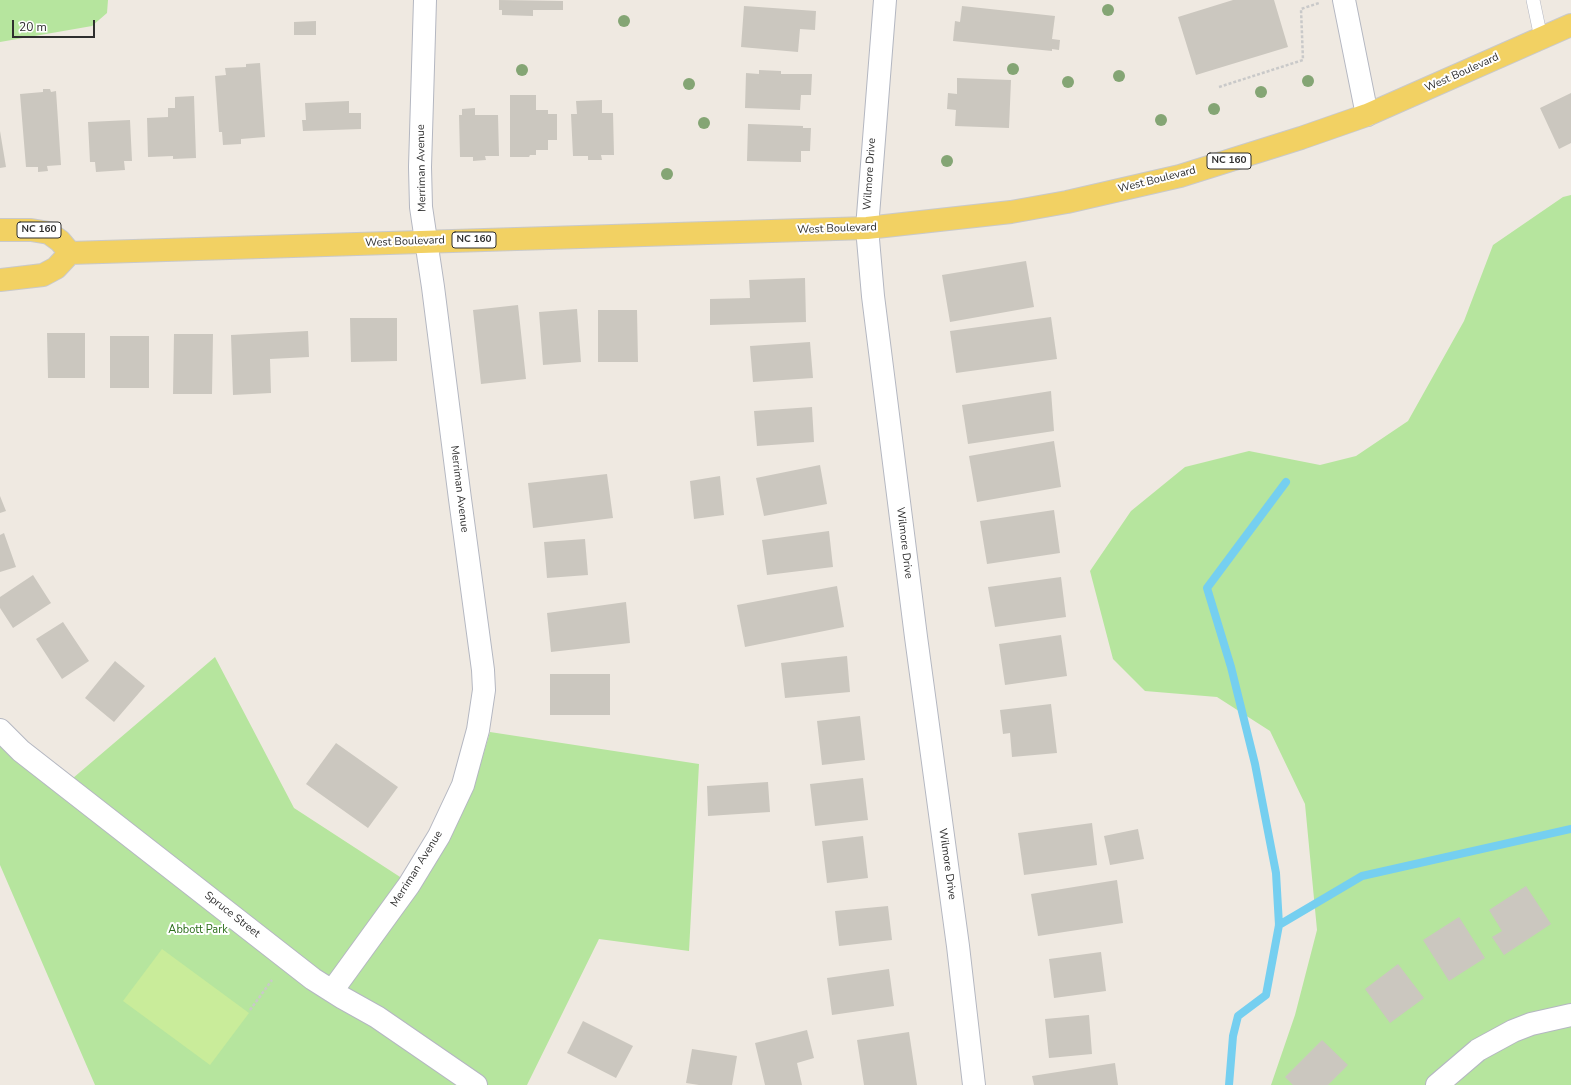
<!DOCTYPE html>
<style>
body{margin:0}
#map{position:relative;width:1571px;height:1085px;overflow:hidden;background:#efe9e1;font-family:"Nunito Sans",sans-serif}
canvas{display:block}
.scale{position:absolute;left:12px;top:20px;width:83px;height:18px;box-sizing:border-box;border:2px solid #2e2e2e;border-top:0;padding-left:5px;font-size:12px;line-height:14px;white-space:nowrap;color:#2e2e2e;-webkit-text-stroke:3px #fff;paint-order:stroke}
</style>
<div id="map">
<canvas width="1571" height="1085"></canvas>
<div class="scale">20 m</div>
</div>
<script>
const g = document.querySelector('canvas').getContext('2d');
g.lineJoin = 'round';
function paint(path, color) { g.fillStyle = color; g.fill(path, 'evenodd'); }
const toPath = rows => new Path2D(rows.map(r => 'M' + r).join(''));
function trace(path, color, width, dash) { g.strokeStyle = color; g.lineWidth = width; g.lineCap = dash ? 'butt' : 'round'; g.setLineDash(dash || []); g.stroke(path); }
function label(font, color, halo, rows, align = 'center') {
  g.font = font + ' "Nunito Sans",sans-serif'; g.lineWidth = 4; g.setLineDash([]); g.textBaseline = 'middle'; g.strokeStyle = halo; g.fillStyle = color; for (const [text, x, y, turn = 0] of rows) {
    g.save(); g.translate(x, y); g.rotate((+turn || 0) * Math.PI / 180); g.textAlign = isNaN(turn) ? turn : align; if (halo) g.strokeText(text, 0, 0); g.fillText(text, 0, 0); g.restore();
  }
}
paint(toPath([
 [0,0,108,0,107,13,92,26,0,42],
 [1571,195,1571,1085,1271,1085,1295,1015,1317,930,1305,804,1270,731,1217,697,1145,691,1113,659,1090,571,1131,511,1185,467,1249,451,1320,465,1356,456,1408,421,1464,321,1493,245,1563,197],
 [215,657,294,808,417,888,474,786,490,732,699,764,689,951,599,939,527,1085,95,1085,0,865,0,739,59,790]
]), '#b6e59e');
paint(toPath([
 [162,949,249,1013,210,1065,123,1001]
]), '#c9ec9a');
trace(toPath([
 [1279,925,1362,876,1571,829],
 [1229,1085,1233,1036,1238,1016,1266,995,1279,925,1276,873,1255,764,1231,667,1207,588,1286,482]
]), '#75cff0', 8);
paint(toPath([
 [499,0,563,1,563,10,533,10,533,16,502,15,502,10,499,10],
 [1233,0,1274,0,1288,47,1196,75,1178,17],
 [744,6,816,11,815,30,800,29,798,52,741,47],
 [962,6,1055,16,1052,39,1060,40,1059,50,1052,49,1052,51,953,41,955,21,960,22],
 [316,21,316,35,294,35,294,22],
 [260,63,265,137,241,139,241,144,223,145,222,132,219,132,215,76,226,75,225,68,246,67,246,64],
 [759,70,781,71,781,74,812,74,811,95,801,95,800,110,745,108,746,73,759,74],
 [957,78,1011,80,1009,128,955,126,956,110,947,109,948,93,957,94],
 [43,89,50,89,51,92,56,91,61,165,47,166,48,171,38,172,38,167,26,167,20,94,43,92],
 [1571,93,1571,143,1559,149,1540,108],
 [510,95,536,95,536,110,548,110,548,114,557,114,557,140,548,140,548,150,536,150,536,155,530,155,529,157,510,157],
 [194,96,196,158,173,159,173,156,148,157,147,118,168,117,168,108,175,108,175,97],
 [602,100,602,113,613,113,614,155,601,155,602,160,588,160,588,156,573,156,571,114,577,114,576,101],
 [349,101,349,113,361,113,361,129,303,131,302,120,306,120,305,103],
 [475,108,475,115,498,115,499,156,485,156,486,160,473,161,473,157,460,157,459,115,462,115,462,109],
 [130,120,132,161,124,161,125,170,96,172,95,162,90,162,88,122],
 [748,124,803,126,803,128,811,128,810,151,801,151,801,162,747,161],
 [0,131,6,167,0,168],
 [1026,261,1034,307,950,322,942,275],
 [805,278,806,322,710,325,710,299,750,298,749,280],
 [518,305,526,379,481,384,473,310],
 [577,309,581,362,543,365,539,312],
 [598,310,637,310,638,362,598,362],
 [1051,317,1057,359,956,373,950,331],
 [350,318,397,318,397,361,351,362],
 [308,331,309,357,270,359,271,393,233,395,231,335],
 [47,333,85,333,85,378,48,378],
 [174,334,213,334,212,394,173,394],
 [110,336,149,336,149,388,110,388],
 [810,342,813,378,753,382,750,346],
 [1051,391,1054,431,968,444,962,405],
 [812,407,814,442,757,446,754,411],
 [1054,441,1061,487,977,502,969,456],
 [820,465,827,504,764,516,756,478],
 [607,474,613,518,533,528,528,483],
 [720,476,724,515,694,519,690,481],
 [0,496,6,511,0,513],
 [1054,510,1060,553,987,564,980,521],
 [829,531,833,567,767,575,762,540],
 [4,533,16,567,0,572,0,535],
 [585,539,588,575,547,578,544,542],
 [33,575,51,603,13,628,0,608,0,597],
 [1061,577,1066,617,995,627,988,587],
 [837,586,844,627,745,647,737,605],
 [626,602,630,643,551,652,547,613],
 [63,622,89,661,62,679,36,639],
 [1061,635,1067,676,1005,685,999,644],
 [847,656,850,692,785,698,781,663],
 [115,661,145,686,114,722,85,698],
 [550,674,610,674,610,715,550,715],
 [1051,704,1057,753,1012,757,1010,733,1003,734,1000,710],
 [860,716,865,760,822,765,817,721],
 [336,743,398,787,368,828,306,784],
 [863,778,868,820,815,826,810,784],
 [768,782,770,812,708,816,707,786],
 [1092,823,1097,865,1024,875,1018,833],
 [1138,829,1144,859,1110,865,1104,836],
 [863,836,868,878,827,883,822,841],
 [1117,880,1123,923,1038,936,1031,894],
 [1526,886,1551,924,1504,955,1492,937,1502,931,1489,910],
 [888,906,892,940,839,946,835,911],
 [1459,917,1485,958,1449,981,1423,940],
 [1101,952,1106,991,1054,998,1049,959],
 [1398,964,1424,998,1390,1023,1365,989],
 [889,969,894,1006,832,1015,827,978],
 [1089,1015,1092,1054,1049,1058,1045,1019],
 [583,1021,633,1046,616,1078,567,1053],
 [807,1030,814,1058,797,1063,802,1085,765,1085,755,1043],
 [909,1032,917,1085,864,1085,857,1040],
 [1322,1040,1348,1065,1328,1085,1293,1085,1285,1077],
 [692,1049,737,1056,732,1085,699,1085,686,1083],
 [1115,1063,1118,1085,1034,1085,1032,1076]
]), '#cbc7bf');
const lane = toPath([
 [1533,0,1541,38]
]);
const street = toPath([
 [885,0,867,228,873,296,916,637,958,946,974,1085],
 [1344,0,1367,115],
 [0,730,21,751,313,979,343,998,377,1017,476,1085],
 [332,991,409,885,439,836,463,785,478,730,484,690,483,670,460,499,433,287,421,207,420,167,425,0],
 [1437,1085,1478,1050,1513,1031,1531,1024,1571,1015]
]);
const primary = toPath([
 [0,230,31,230,49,233,60,241,70,253],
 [70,253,867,228,1011,212,1067,202,1180,176,1301,138,1367,115,1571,25],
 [0,280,43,275,56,268,70,253]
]);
trace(lane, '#b4b7c1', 14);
trace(street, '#b4b7c1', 24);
trace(primary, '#c9c9c9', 24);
trace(toPath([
 [1219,87,1303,60,1301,9,1319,3],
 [250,1010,272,980]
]), '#c9c9c9', 2.5, [3, 2]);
trace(lane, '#fff', 13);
trace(street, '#fff', 22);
trace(primary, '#f2d163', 22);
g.fillStyle = '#84a574';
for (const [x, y] of [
 [1108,10],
 [624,21],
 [1013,69],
 [522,70],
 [1119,76],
 [1308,81],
 [1068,82],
 [689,84],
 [1261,92],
 [1214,109],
 [1161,120],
 [704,123],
 [947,161],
 [667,174]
]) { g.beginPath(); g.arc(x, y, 6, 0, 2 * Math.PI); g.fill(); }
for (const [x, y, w] of [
 [1229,161,44],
 [39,230,44],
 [474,240,44]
]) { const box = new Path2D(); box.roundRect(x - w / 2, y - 8, w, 16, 3); g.fillStyle = '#fff'; g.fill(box); trace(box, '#2e2e2e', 1); }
label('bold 10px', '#2e2e2e', null, [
 ["NC 160",1229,161],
 ["NC 160",39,230],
 ["NC 160",474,240]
]);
label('11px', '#2e2e2e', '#fff', [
 ["West Boulevard",1462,73,-24],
 ["Merriman Avenue",422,168,-91],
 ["Wilmore Drive",870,174,-86],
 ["West Boulevard",1157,180,-14],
 ["West Boulevard",837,229,-2],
 ["West Boulevard",405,242,-2],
 ["Merriman Avenue",459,489,83],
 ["Wilmore Drive",904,543,83],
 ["Wilmore Drive",947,864,82],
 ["Merriman Avenue",417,869,-58],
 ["Spruce Street",232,915,38]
]);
label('11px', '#2c6e1b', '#fff', [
 ["Abbott Park",198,930]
]);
</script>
